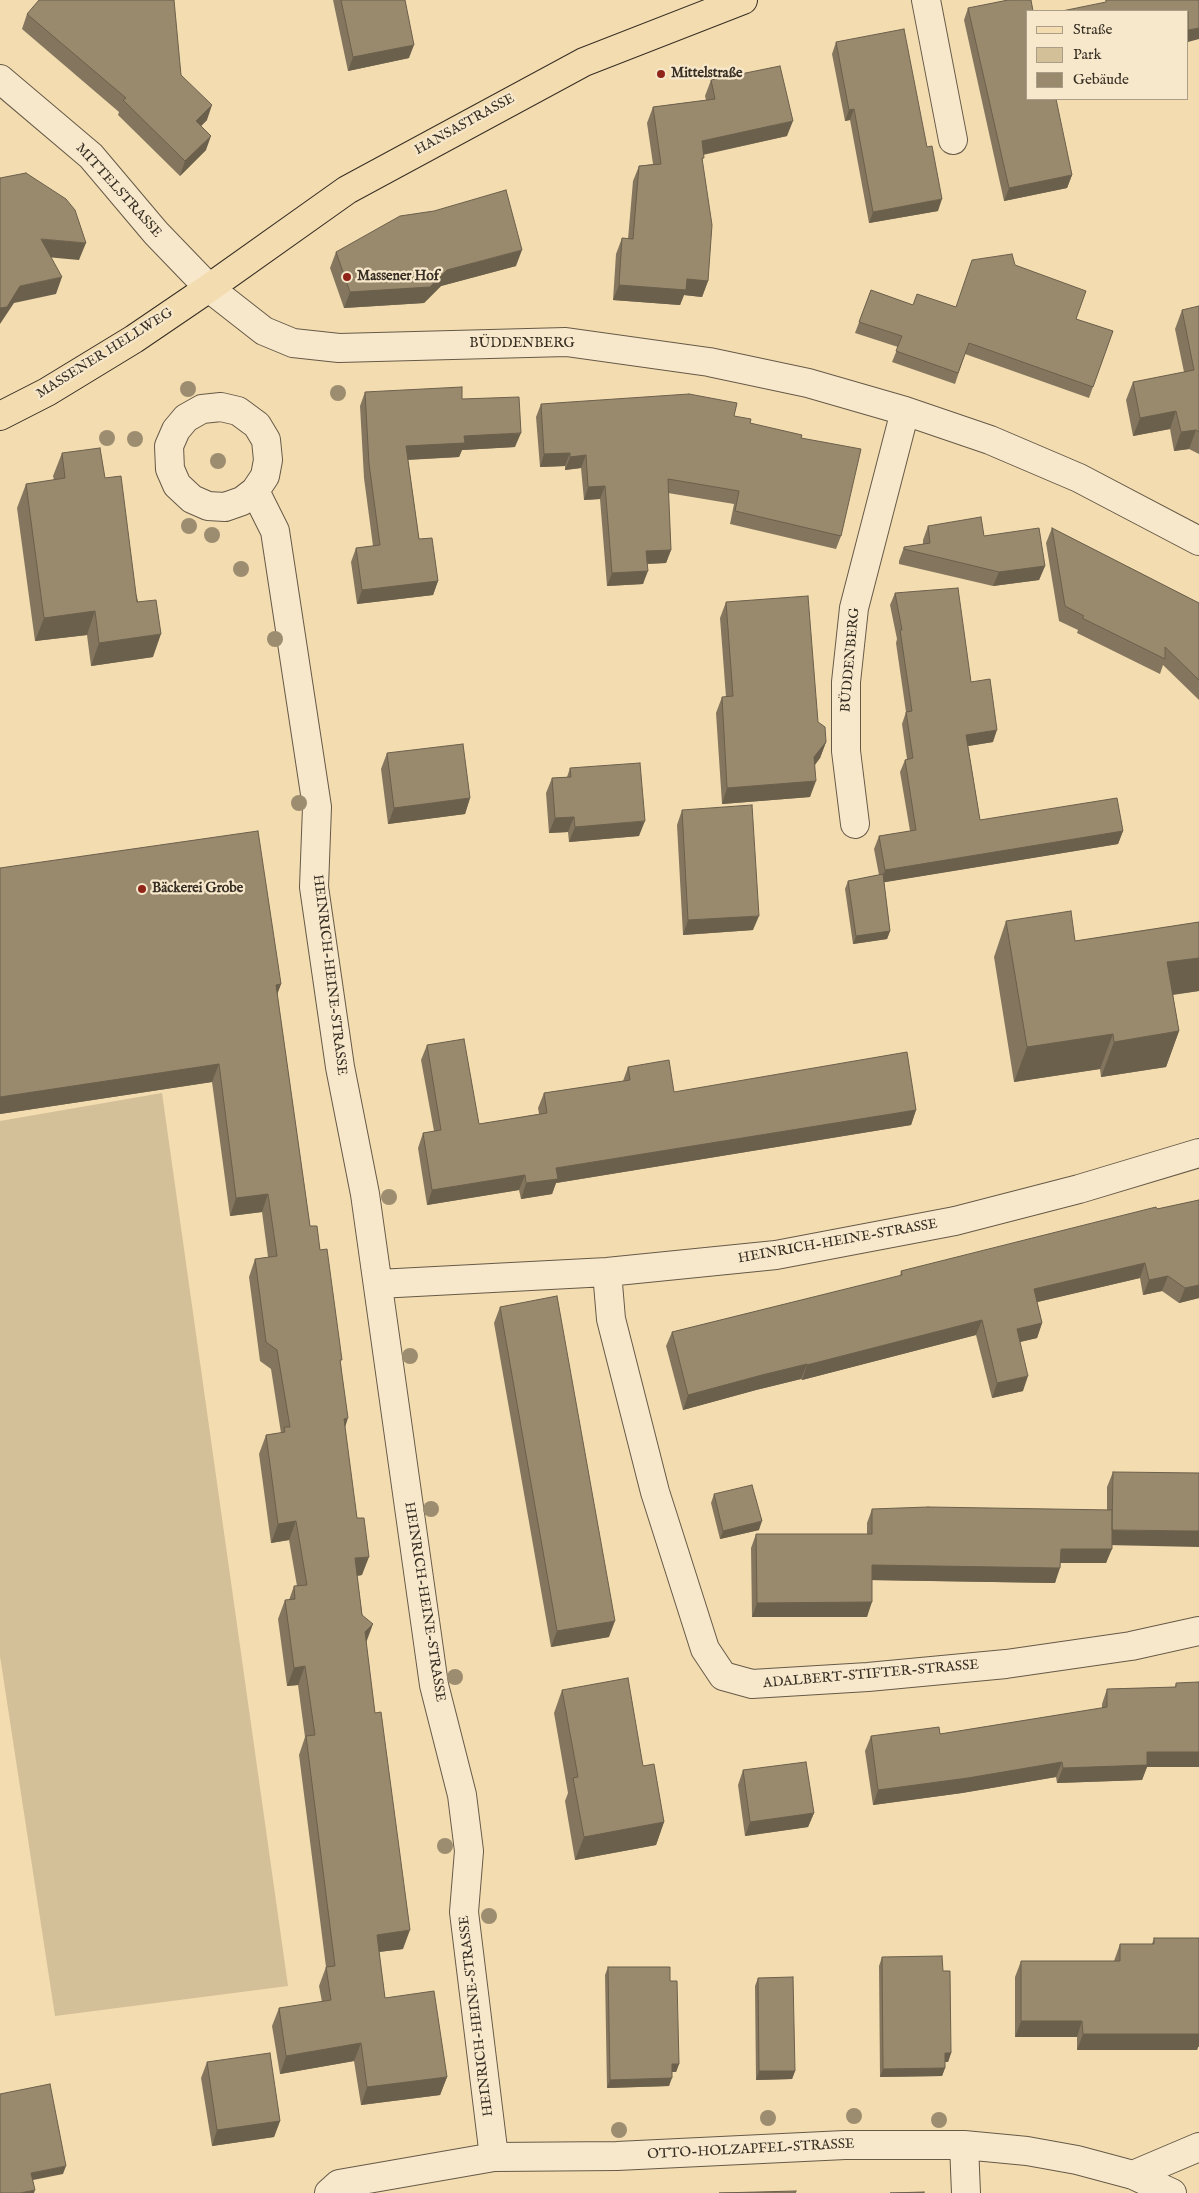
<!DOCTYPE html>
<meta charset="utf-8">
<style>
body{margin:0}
#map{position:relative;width:1199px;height:2193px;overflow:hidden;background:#f3dcb0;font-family:"IM FELL English",serif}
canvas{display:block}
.legend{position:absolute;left:1026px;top:10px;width:162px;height:90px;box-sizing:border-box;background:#f7e8cc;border:1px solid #aa9e89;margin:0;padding:6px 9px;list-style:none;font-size:15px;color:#372f24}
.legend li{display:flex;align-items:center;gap:10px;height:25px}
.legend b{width:25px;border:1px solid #aa9e89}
</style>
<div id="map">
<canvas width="1199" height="2193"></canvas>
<ul class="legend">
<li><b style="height:6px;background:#f3dcb0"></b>Straße</li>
<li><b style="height:14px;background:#d3bf98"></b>Park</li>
<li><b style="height:14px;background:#99896d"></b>Gebäude</li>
</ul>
</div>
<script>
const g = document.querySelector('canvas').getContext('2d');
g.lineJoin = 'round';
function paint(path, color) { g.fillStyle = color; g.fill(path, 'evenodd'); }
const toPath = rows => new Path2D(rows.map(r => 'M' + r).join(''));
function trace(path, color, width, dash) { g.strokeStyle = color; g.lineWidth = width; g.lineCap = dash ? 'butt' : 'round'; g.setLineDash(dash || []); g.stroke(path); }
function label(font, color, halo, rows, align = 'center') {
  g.font = font + ' "IM FELL English",serif'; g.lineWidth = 4.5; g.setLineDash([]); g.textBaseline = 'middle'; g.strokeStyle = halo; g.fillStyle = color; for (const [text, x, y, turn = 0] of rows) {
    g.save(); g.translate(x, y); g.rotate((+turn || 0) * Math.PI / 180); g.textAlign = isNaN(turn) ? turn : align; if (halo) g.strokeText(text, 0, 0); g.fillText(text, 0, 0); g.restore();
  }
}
paint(toPath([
 [162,1093,288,1986,55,2016,0,1656,0,1121]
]), '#d3bf98');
const minor = toPath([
 [926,0,953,140],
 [0,79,91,156,156,233,209,288,264,331,293,343,339,348,566,342,709,362,808,383,905,411,990,440,1079,478,1199,541],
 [255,491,265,476,268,460,266,440,257,425,238,411,221,407,202,409,186,418,176,430,169,446,170,469,177,485,192,499,208,506,225,507,242,501,255,491,275,531,317,807,314,887,340,1067,365,1194,434,1685,462,1795,469,1851,464,1912,494,2157],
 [855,824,846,751,846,682,854,608,905,411],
 [607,1272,611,1319,655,1492,705,1649,723,1676,752,1684,868,1677,1006,1664,1131,1646,1199,1631],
 [378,1284,607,1272,776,1255,955,1221,1079,1189,1199,1153],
 [964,2145,966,2193],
 [1133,2175,1199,2147],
 [329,2193,339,2184,494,2157,617,2156,845,2145,964,2145,1027,2151,1077,2160,1133,2175,1172,2193]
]);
const major = toPath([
 [0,416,47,392,134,339,209,288,347,190,584,62,743,0]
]);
trace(minor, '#665a47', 30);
trace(major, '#372f24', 30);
trace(minor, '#f7e8cc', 28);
trace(major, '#f3dcb0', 28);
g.fillStyle = '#9d8d70';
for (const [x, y] of [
 [188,389],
 [338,393],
 [107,438],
 [135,439],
 [218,461],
 [189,526],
 [212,535],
 [241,569],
 [275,639],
 [299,803],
 [389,1197],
 [410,1356],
 [431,1509],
 [455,1677],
 [445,1846],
 [489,1916],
 [854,2116],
 [768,2118],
 [939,2120],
 [619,2130]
]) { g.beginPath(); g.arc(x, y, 8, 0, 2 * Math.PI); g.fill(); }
paint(toPath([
 [333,0,405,0,409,58,348,71],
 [968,8,1033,11,1072,175,1067,188,1004,201,964,20],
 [27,14,181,75,207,120,201,126,206,150,180,176,118,115,119,112,22,29],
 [836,42,938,211,869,223,850,120,845,121,832,54],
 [711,80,787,136,703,155,702,162,708,281,702,297,684,295,680,305,613,300,616,254,622,238,628,239,633,181,639,166,653,164,647,123,653,107,706,100,705,96],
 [336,252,516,266,441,286,424,303,344,308,330,268],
 [1015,265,1076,319,1113,331,1089,398,965,354,955,384,892,362,898,347,855,333,871,290,913,305,956,307],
 [1199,306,1199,454,1189,449,1174,451,1170,429,1133,436,1126,400,1133,382,1184,372,1175,329,1182,310],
 [365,392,462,399,515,447,462,450,459,457,408,460,419,539,438,581,433,595,357,604,351,562,356,548,373,546,364,478,360,406],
 [541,404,734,416,750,423,801,438,841,536,836,549,730,524,734,504,668,493,671,550,666,563,647,564,643,584,607,586,600,499,584,500,581,468,565,470,565,466,540,467,536,417],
 [62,453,105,478,153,657,91,666,87,635,35,641,17,508,26,484,54,480,53,476],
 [928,526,984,536,1045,566,1039,580,993,586,899,564,899,561,904,547,923,544,923,540],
 [1052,528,1199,603,1199,700,1163,665,1160,674,1077,633,1078,630,1059,621,1046,543],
 [895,593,971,682,993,742,968,746,980,820,1123,831,1118,844,884,882,890,931,887,939,853,944,845,889,848,881,879,875,874,849,879,836,910,831,900,772,905,760,907,759,902,724,906,712,896,643,897,639,890,605],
 [726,602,818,722,826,742,820,758,815,765,810,797,722,804,716,713,722,697,726,697,720,618],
 [387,753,470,798,465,814,388,824,381,769],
 [570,768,639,836,569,842,568,832,549,833,546,793,552,778,567,777],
 [682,810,753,930,683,935,677,825],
 [0,868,281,984,277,994,310,1226,320,1250,341,1364,345,1429,362,1575,357,1576,366,1642,403,1949,379,1952,385,1998,447,2077,440,2095,361,2105,354,2061,280,2074,272,2026,279,2008,322,2002,319,1986,326,1967,299,1755,305,1737,298,1685,287,1686,278,1619,285,1600,289,1600,294,1586,297,1586,289,1540,271,1543,259,1454,266,1435,281,1433,271,1369,260,1361,249,1277,255,1259,268,1257,262,1212,230,1216,212,1082,0,1114],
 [1006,921,1075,941,1199,922,1199,991,1173,995,1179,1031,1166,1067,1101,1077,1100,1069,1014,1082,994,957],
 [427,1045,479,1124,539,1114,538,1108,544,1093,623,1081,628,1067,674,1092,916,1110,911,1125,556,1183,552,1194,521,1199,519,1190,427,1205,418,1148,423,1133,434,1131,421,1060],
 [1199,1200,1199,1298,1179,1303,1162,1291,1143,1295,1140,1278,1037,1302,1042,1323,1037,1338,1020,1342,1023,1391,992,1398,976,1335,802,1380,801,1379,756,1390,683,1410,666,1346,672,1332,900,1276,901,1271,1157,1209],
 [500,1307,609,1637,551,1647,494,1323],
 [1113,1472,1112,1546,1106,1563,1060,1563,1055,1583,872,1580,867,1617,752,1617,751,1548,756,1534,867,1534,867,1523,872,1509,1107,1510,1107,1487],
 [714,1494,759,1530,720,1539,711,1503],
 [1176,1683,1199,1767,1147,1767,1142,1780,1057,1783,1056,1777,962,1793,873,1805,865,1751,871,1736,940,1734,1102,1708,1102,1704,1107,1689,1175,1687],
 [562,1690,643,1766,664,1822,656,1845,575,1860,565,1801,568,1793,554,1713],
 [743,1770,814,1813,808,1827,745,1836,738,1785],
 [1154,1938,1199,1938,1199,2047,1198,2047,1197,2050,1077,2050,1077,2037,1015,2037,1015,1977,1021,1961,1114,1961,1120,1944,1152,1944],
 [882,1957,943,1971,951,2053,948,2062,945,2062,945,2068,942,2076,880,2077,879,1966],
 [608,1967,670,1981,679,2064,676,2072,672,2072,669,2086,607,2088,605,1975],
 [758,1978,795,2071,792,2079,756,2080,755,1986],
 [207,2062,280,2121,274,2137,212,2146,201,2078]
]), '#84765e');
paint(toPath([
 [1199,28,1199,39,1188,42,1188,30],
 [414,45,409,58,348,71,353,57],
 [212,105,207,120,191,136,196,121],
 [854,109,850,120,845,121,849,110],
 [793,121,787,136,696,156,702,141],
 [211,136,206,150,180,176,185,161],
 [1072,175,1067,188,1004,201,1009,188],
 [942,199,938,211,869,223,873,212],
 [41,239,86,243,79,260,35,256],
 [522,250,516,266,441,286,424,303,344,308,350,292,447,270],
 [62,277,56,294,14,303,0,324,0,308,20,286],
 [687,279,708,281,702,297,684,295,680,305,613,300,619,285],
 [1176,411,1170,429,1133,436,1140,418],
 [1196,430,1189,449,1174,451,1181,432],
 [521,433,515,447,462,450,459,457,401,460,406,446,464,436],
 [570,453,565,466,540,467,544,454],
 [586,455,581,468,565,470,570,457],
 [605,486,600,499,584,500,588,487],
 [671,550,666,563,642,564,646,551],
 [1045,566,1039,580,993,586,999,572],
 [648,571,643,584,607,586,612,573],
 [438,581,433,595,357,604,362,590],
 [95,611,87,635,35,641,44,618],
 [161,634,153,657,91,666,99,643],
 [997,730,993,742,962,747,966,735],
 [826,742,820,758,808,773,814,757],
 [816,781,810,797,722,804,727,788],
 [470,798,465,814,388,824,394,808],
 [574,817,568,832,549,833,555,818],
 [645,821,639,836,569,842,575,827],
 [1123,831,1118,844,880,883,885,870],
 [759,916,753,930,683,935,688,920],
 [890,931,887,939,853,944,856,936],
 [1199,958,1199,991,1154,997,1167,962],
 [281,984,274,1003,276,985],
 [1179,1031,1166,1067,1101,1077,1114,1042],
 [1113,1034,1100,1069,1014,1082,1027,1047],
 [219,1064,212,1082,0,1114,0,1097],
 [916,1110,911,1125,556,1183,552,1194,521,1199,526,1183,556,1168],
 [525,1175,519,1190,427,1205,432,1190],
 [268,1194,262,1212,230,1216,236,1198],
 [1145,1263,1140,1278,1029,1304,1034,1289],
 [1168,1276,1162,1291,1143,1295,1149,1280],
 [1199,1285,1199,1298,1179,1303,1185,1288],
 [982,1320,976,1335,802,1380,807,1365],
 [1042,1323,1037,1338,1011,1344,1017,1329],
 [807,1364,801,1379,756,1390,683,1410,688,1395,762,1375],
 [1028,1376,1023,1391,992,1398,997,1383],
 [348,1418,342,1437,344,1419],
 [296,1521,289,1540,271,1543,278,1524],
 [762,1521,759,1530,720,1539,723,1531],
 [1112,1530,1199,1531,1199,1547,1106,1545],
 [1061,1549,1112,1549,1106,1563,1055,1563],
 [369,1557,362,1575,348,1577,355,1558],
 [872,1565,1060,1568,1055,1583,867,1580],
 [872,1602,867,1617,752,1617,757,1603],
 [615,1621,609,1637,551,1647,557,1631],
 [373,1624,366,1643,365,1632],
 [305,1666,298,1685,287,1686,294,1668],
 [1147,1752,1199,1752,1199,1767,1147,1767,1142,1780,1057,1783,1063,1768],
 [1062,1762,1056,1777,962,1793,873,1805,878,1790],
 [814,1813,808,1827,745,1836,750,1822],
 [664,1822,656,1845,575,1860,584,1837],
 [410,1930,403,1949,370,1953,377,1935],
 [1021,2021,1082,2021,1077,2037,1015,2037],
 [1083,2034,1199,2034,1199,2044,1197,2050,1077,2050],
 [361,2043,354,2061,280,2074,286,2056],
 [945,2053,951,2053,948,2062,942,2062],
 [672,2064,679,2064,676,2072,669,2072],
 [945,2068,942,2076,880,2077,883,2069],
 [759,2071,795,2071,792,2079,756,2080],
 [447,2077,440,2095,361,2105,367,2087],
 [672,2078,669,2086,607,2088,610,2080],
 [280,2121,274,2137,212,2146,217,2130],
 [66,2166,63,2174,28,2181,31,2173],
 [35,2190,34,2193,20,2193]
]), '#6b604c');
const building = toPath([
 [39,0,174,0,181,75,212,105,196,121,211,136,185,161,123,100,126,98,27,14,39,0],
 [341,0,405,0,414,45,353,57,341,0],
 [1008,0,1031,0,1033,11,1028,11,1028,99,1056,99,1072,175,1009,188,968,8,1008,0],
 [1106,0,1199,0,1199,28,1188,30,1188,11,1062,11,1106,2,1106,0],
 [904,29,927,147,932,146,942,199,873,212,854,109,849,110,836,42,904,29],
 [780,66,793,121,702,141,704,158,702,158,712,225,708,281,687,279,686,290,619,285,622,238,633,239,639,166,661,164,653,107,715,99,711,80,780,66],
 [26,173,66,199,75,210,86,243,41,239,62,277,20,286,7,307,0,308,0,178,26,173],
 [506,190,522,250,447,270,430,287,350,292,336,252,400,216,434,211,506,190],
 [1012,254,1015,265,1086,291,1076,319,1113,331,1093,387,969,343,958,373,896,351,902,336,859,322,871,290,913,305,917,294,956,307,972,260,1012,254],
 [1199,306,1199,432,1196,430,1181,432,1176,411,1140,418,1133,382,1194,370,1182,310,1199,306],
 [462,387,462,399,519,397,521,433,464,436,465,443,406,446,419,539,432,538,438,581,362,590,356,548,380,545,369,464,365,392,462,387],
 [689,394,737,403,734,416,751,419,750,423,802,435,801,438,861,449,841,536,735,511,739,491,668,479,671,550,646,551,648,571,612,573,605,486,588,487,586,455,570,457,570,453,544,454,541,404,689,394],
 [100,448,105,478,121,476,137,602,156,600,161,634,99,643,95,611,44,618,26,484,65,478,62,453,100,448],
 [981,517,984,536,1039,528,1045,566,999,572,904,549,904,547,930,543,928,526,981,517],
 [1052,528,1199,603,1199,680,1165,647,1165,659,1082,618,1084,616,1065,606,1052,528],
 [958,588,971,682,990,679,997,730,966,735,980,820,1117,798,1123,831,885,870,879,836,916,830,905,760,913,758,906,712,912,711,900,630,902,630,895,593,958,588],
 [808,596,818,722,825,727,826,742,814,757,816,781,727,788,722,697,733,696,726,602,808,596],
 [463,744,470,798,394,808,387,753,463,744],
 [640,763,645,821,575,827,574,817,555,818,552,778,571,777,570,768,640,763],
 [752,805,759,916,688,920,682,810,752,805],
 [258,831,281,984,276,985,310,1226,317,1226,320,1250,327,1249,342,1360,340,1360,348,1418,344,1419,357,1518,364,1518,369,1557,355,1558,362,1615,373,1624,365,1632,375,1713,381,1712,410,1930,377,1935,385,1998,434,1991,447,2077,367,2087,361,2043,286,2056,279,2008,331,2000,326,1967,335,1966,306,1736,315,1735,305,1666,294,1668,285,1600,295,1599,294,1586,307,1585,296,1521,278,1524,266,1435,285,1432,284,1427,290,1427,277,1350,266,1342,255,1259,277,1256,268,1194,236,1198,219,1064,0,1097,0,868,258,831],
 [883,874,890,931,856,936,848,881,883,874],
 [1071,911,1075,941,1199,922,1199,958,1167,962,1179,1031,1114,1042,1113,1034,1027,1047,1006,921,1071,911],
 [464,1039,479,1124,547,1113,544,1093,630,1080,628,1067,669,1060,674,1092,907,1052,916,1110,556,1168,558,1179,526,1183,525,1175,432,1190,423,1133,441,1130,427,1045,464,1039],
 [1199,1200,1199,1285,1185,1288,1168,1276,1149,1280,1145,1263,1034,1289,1042,1323,1017,1329,1028,1376,997,1383,982,1320,807,1365,807,1364,762,1375,688,1395,672,1332,902,1275,901,1271,1156,1207,1157,1209,1199,1200],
 [557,1296,615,1621,557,1631,500,1307,557,1296],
 [1113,1472,1199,1473,1199,1531,1112,1530,1113,1472],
 [752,1485,762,1521,723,1531,714,1494,752,1485],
 [928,1507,1112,1510,1112,1549,1061,1549,1060,1568,872,1565,872,1602,757,1603,756,1534,872,1534,872,1509,928,1507],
 [628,1678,643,1766,654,1764,664,1822,584,1837,573,1778,578,1777,562,1690,628,1678],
 [1199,1682,1199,1752,1147,1752,1147,1765,1063,1768,1062,1762,968,1778,878,1790,871,1736,939,1727,940,1734,1107,1707,1107,1689,1176,1687,1176,1683,1199,1682],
 [806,1762,814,1813,750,1822,743,1770,806,1762],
 [1154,1938,1199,1938,1199,2034,1083,2034,1082,2021,1021,2021,1021,1961,1120,1961,1120,1944,1154,1944,1154,1938],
 [942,1956,943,1971,950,1971,951,2053,945,2053,945,2068,883,2069,882,1957,942,1956],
 [608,1967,670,1967,670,1981,677,1981,679,2064,672,2064,672,2078,610,2080,608,1967],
 [793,1977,795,2071,759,2071,758,1978,793,1977],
 [270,2053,280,2121,217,2130,207,2062,270,2053],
 [50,2084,66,2166,31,2173,35,2190,20,2193,0,2193,0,2094,50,2084],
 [796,2191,795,2193,719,2193,796,2191],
 [924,2192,924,2193,890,2193,924,2192]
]);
paint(building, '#99896d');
trace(building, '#6b604c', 1);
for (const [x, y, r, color] of [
 [661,74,5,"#8f2418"],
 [347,277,5,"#8f2418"],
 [142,889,5,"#8f2418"]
]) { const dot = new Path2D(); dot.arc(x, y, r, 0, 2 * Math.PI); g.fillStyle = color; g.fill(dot); trace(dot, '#f7e8cc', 2); }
label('bold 14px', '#372f24', '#f7e8cc', [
 ["Mittelstraße",671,74],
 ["Massener Hof",357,277],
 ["Bäckerei Grobe",152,889]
], 'left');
label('14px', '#372f24', '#f7e8cc', [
 ["HANSASTRASSE",465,125,-29],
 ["MITTELSTRASSE",118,191,48],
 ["BÜDDENBERG",522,344],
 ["MASSENER HELLWEG",105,354,-32],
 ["BÜDDENBERG",851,660,-85],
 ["HEINRICH-HEINE-STRASSE",329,975,83],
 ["HEINRICH-HEINE-STRASSE",838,1242,-10],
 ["HEINRICH-HEINE-STRASSE",424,1602,81],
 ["ADALBERT-STIFTER-STRASSE",871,1675,-5],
 ["HEINRICH-HEINE-STRASSE",477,2016,-97],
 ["OTTO-HOLZAPFEL-STRASSE",751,2150,-3]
]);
</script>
